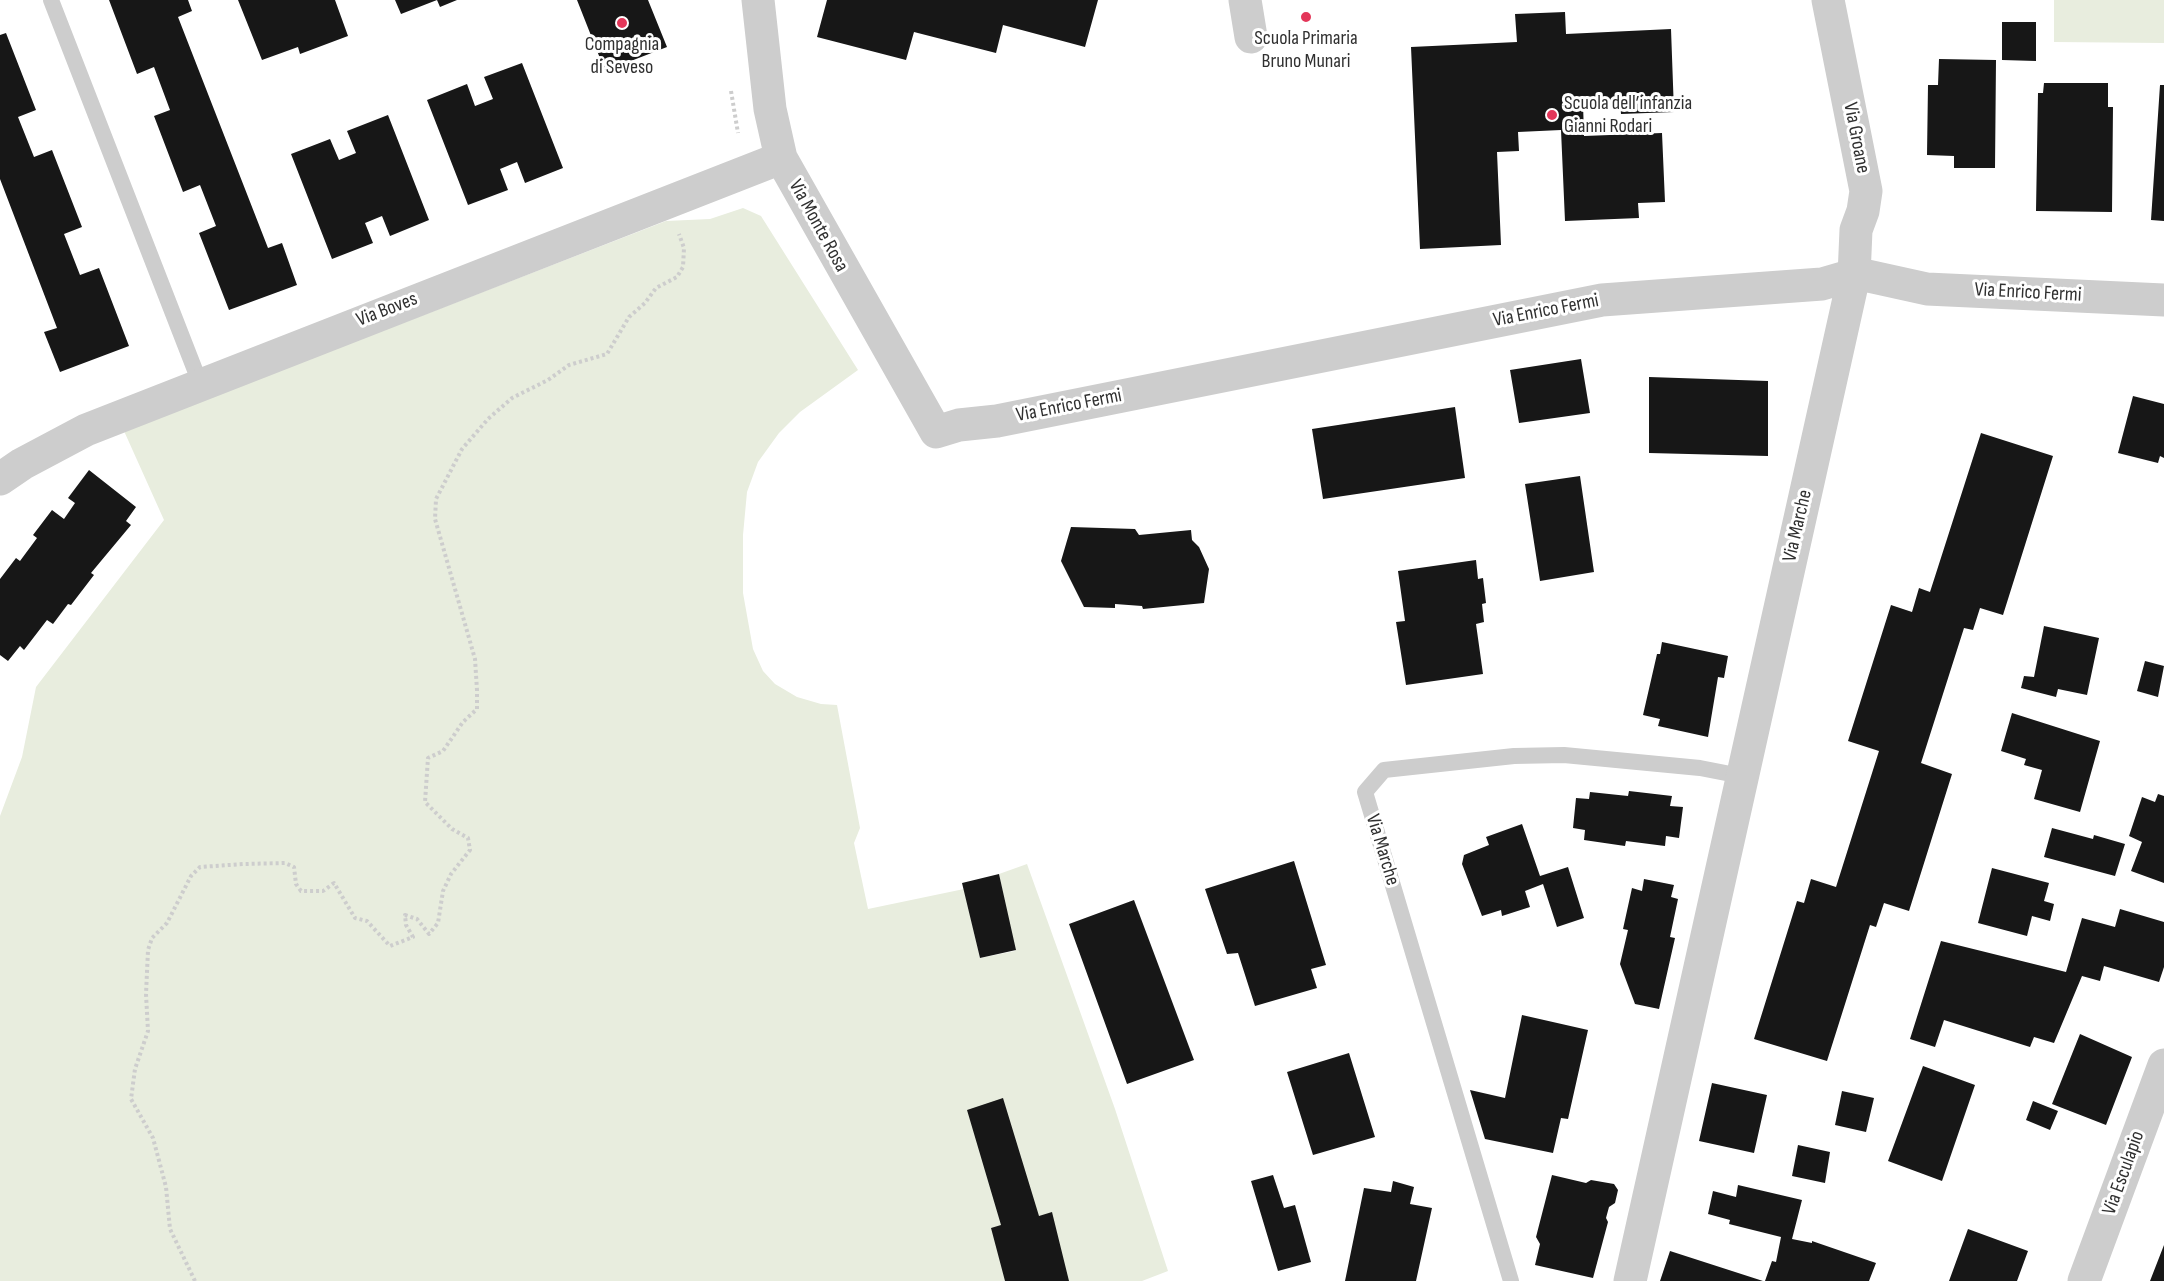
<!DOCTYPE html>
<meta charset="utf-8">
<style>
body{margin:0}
canvas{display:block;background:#fff}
</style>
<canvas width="2164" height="1281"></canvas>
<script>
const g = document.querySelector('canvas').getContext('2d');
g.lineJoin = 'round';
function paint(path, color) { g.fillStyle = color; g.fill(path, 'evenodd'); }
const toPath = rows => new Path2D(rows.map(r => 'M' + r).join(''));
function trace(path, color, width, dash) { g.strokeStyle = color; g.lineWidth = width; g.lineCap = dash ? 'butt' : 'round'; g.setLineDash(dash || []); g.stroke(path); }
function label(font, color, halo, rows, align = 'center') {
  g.font = font + ' "Sofia Sans Condensed",sans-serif'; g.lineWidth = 6; g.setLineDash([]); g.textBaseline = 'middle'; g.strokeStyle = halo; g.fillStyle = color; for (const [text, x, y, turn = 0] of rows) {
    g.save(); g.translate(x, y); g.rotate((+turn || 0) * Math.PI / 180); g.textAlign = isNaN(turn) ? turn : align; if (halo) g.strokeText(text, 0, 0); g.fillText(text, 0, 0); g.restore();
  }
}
paint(toPath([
 [2054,0,2164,0,2164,43,2054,42],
 [743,208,761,216,858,370,800,412,779,433,758,462,747,492,743,535,743,593,753,649,763,671,775,684,797,697,821,704,837,705,860,828,854,843,868,909,964,889,980,958,1015,951,999,874,1027,864,1115,1109,1168,1271,1142,1281,0,1281,0,816,22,757,36,687,164,520,124,431,666,221,710,219]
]), '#e8edde');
paint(toPath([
 [109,0,188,0,192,11,178,17,268,248,282,243,297,285,229,310,199,233,216,226,200,185,183,192,154,116,170,110,154,67,137,74],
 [238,0,335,0,348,36,300,54,298,47,262,60],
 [395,0,437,0,401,14],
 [437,0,457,0,440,7],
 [577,0,648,0,667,47,605,71],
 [827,0,1098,0,1085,47,1003,25,996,53,914,32,906,60,817,37],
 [1565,12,1566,34,1671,29,1674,112,1621,114,1620,102,1583,103,1584,136,1662,133,1665,202,1638,203,1639,218,1565,221,1561,130,1518,132,1519,151,1497,152,1501,245,1420,249,1411,47,1517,42,1515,14],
 [2002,22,2036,22,2036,61,2002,60],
 [6,33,36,110,18,117,34,157,52,150,82,227,64,234,80,275,99,268,129,346,60,372,44,332,57,328,0,179,0,35],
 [1939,59,1996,60,1995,168,1954,168,1954,156,1927,155,1928,85,1938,85],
 [522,63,563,168,525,183,517,162,500,169,508,190,468,205,427,100,467,84,475,106,493,99,484,77],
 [2044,83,2108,83,2108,107,2113,107,2112,212,2036,211,2038,93,2043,93],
 [2160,85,2164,85,2164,221,2151,220],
 [388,115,429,220,390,236,382,216,365,223,373,243,332,259,291,154,330,139,339,160,356,153,347,131],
 [1581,359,1590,413,1519,423,1510,370],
 [1649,377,1768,381,1768,456,1649,453],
 [2133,396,2164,404,2164,458,2160,456,2158,463,2118,453],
 [1455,407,1465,478,1323,499,1312,429],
 [1981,433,2053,456,2003,615,1980,608,1973,630,1964,628,1921,763,1952,774,1909,911,1884,903,1876,927,1870,925,1827,1061,1754,1039,1797,901,1804,903,1811,879,1836,887,1879,751,1848,741,1891,605,1912,612,1919,588,1930,592],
 [89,470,136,507,126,521,131,525,91,573,94,575,71,605,68,604,53,624,47,620,24,650,20,646,8,661,0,655,0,579,16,558,20,561,37,538,33,535,52,510,64,519,75,503,68,498],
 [1580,476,1594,572,1540,581,1525,484],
 [1071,527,1135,529,1139,535,1191,530,1192,540,1199,547,1209,569,1204,603,1143,609,1142,606,1115,604,1115,608,1084,607,1061,561],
 [1476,560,1478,579,1483,578,1486,603,1482,604,1484,622,1476,624,1483,674,1406,685,1396,622,1405,621,1398,571],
 [2044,626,2099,638,2087,695,2058,689,2056,697,2021,688,2024,676,2034,677],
 [1662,642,1728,656,1724,678,1718,677,1708,737,1658,726,1660,719,1643,715,1657,654,1660,654],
 [2145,661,2164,666,2158,697,2137,691],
 [2012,713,2100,741,2080,812,2034,799,2042,770,2024,765,2026,759,2001,751],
 [1629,791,1672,796,1670,806,1683,807,1679,838,1666,836,1665,846,1626,841,1625,846,1584,840,1585,830,1573,828,1576,798,1589,799,1590,792,1628,796],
 [2158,794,2164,796,2164,883,2131,871,2142,842,2129,836,2142,797,2155,802],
 [1522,824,1540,876,1568,867,1584,918,1557,927,1543,884,1525,891,1530,907,1502,916,1501,910,1482,916,1462,864,1464,855,1489,845,1486,837],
 [2052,828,2093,839,2094,835,2125,844,2115,876,2044,857],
 [1294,861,1326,965,1311,969,1317,988,1255,1006,1238,953,1227,954,1205,889],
 [1992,868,2049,883,2044,901,2054,904,2050,921,2032,916,2027,936,1978,923],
 [999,874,1016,950,980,958,962,883],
 [1644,879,1674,885,1671,897,1678,899,1670,937,1675,938,1659,1009,1635,1004,1620,964,1628,930,1623,929,1632,888,1642,891],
 [1134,900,1194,1060,1127,1084,1069,924],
 [2120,909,2164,922,2164,967,2159,982,2104,966,2100,981,2082,976,2054,1043,2034,1037,2030,1047,1944,1020,1935,1047,1910,1039,1941,941,2066,972,2082,918,2115,927],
 [1522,1015,1588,1030,1568,1119,1561,1118,1553,1153,1485,1139,1470,1090,1505,1098],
 [2080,1034,2132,1057,2106,1125,2052,1104],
 [1349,1053,1375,1137,1313,1155,1287,1072],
 [1923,1066,1975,1085,1942,1181,1888,1161],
 [1712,1083,1767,1095,1754,1153,1699,1141],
 [1842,1091,1874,1098,1866,1132,1835,1125],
 [1003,1098,1039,1216,1052,1212,1069,1281,1005,1281,991,1228,1001,1225,967,1110],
 [2033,1101,2058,1111,2050,1130,2026,1120],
 [1798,1145,1830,1152,1825,1183,1792,1176],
 [1273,1175,1284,1208,1295,1205,1311,1262,1278,1271,1251,1181],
 [1552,1175,1586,1183,1591,1180,1614,1184,1618,1190,1615,1203,1609,1207,1606,1218,1608,1222,1593,1278,1535,1265,1540,1244,1536,1237],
 [1393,1181,1414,1187,1410,1204,1432,1208,1416,1281,1345,1281,1364,1188,1391,1192],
 [1738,1185,1802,1200,1792,1239,1812,1243,1812,1241,1876,1263,1869,1281,1765,1281,1772,1261,1776,1262,1781,1237,1729,1224,1730,1220,1708,1214,1713,1191,1736,1197],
 [1968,1229,2028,1251,2017,1281,1949,1281],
 [2164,1245,2164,1281,2150,1281],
 [1670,1251,1763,1281,1660,1281]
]), '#171717');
trace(toPath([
 [731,91,738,133],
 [195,1281,170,1229,166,1187,153,1138,131,1099,135,1069,148,1031,146,994,148,950,152,938,167,923,191,876,200,867,244,864,285,863,294,867,296,884,301,891,323,891,334,883,355,918,367,921,390,946,413,937,406,925,405,915,417,919,429,934,438,923,443,891,451,874,470,850,468,838,452,829,425,802,428,758,443,751,463,722,477,709,477,690,475,659,435,519,436,499,462,449,488,419,512,398,548,380,569,365,607,354,629,317,645,303,656,288,677,277,683,267,684,248,679,234]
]), '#cdcdcd', 4, [3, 3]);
trace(toPath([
 [51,0,200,383],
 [1511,1281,1365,792,1384,770,1514,756,1564,755,1700,768,1741,776]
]), '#cdcdcd', 16);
trace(toPath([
 [758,0,770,109,781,158,936,432,959,425,997,421,1602,300,1822,284,1846,277,1868,276,1927,289,2164,300],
 [1245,0,1251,37],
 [0,479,22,464,86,430,781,158],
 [1630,1281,1854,276,1856,230,1863,211,1866,191,1828,0],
 [2084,1281,2164,1065]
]), '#cdcdcd', 33);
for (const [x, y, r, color] of [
 [1306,17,6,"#e33659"],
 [622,23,6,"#e33659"],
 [1552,115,6,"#e33659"]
]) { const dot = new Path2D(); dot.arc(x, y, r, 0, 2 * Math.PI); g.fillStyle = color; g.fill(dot); trace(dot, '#fff', 2); }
label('20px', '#303030', '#fff', [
 ["Scuola Primaria",1306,39],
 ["Bruno Munari",1306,62],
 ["Compagnia",622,45],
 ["di Seveso",622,68],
 ["Scuola dell’infanzia",1564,104,"left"],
 ["Gianni Rodari",1564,127,"left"]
]);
label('20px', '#303030', '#fff', [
 ["Via Groane",1856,138,79],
 ["Via Monte Rosa",818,226,61],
 ["Via Enrico Fermi",2028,293,3],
 ["Via Boves",387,310,-21],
 ["Via Enrico Fermi",1546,311,-11],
 ["Via Enrico Fermi",1069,406,-11],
 ["Via Marche",1798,526,-77],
 ["Via Marche",1382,850,73],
 ["Via Esculapio",2124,1173,-70]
]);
</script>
